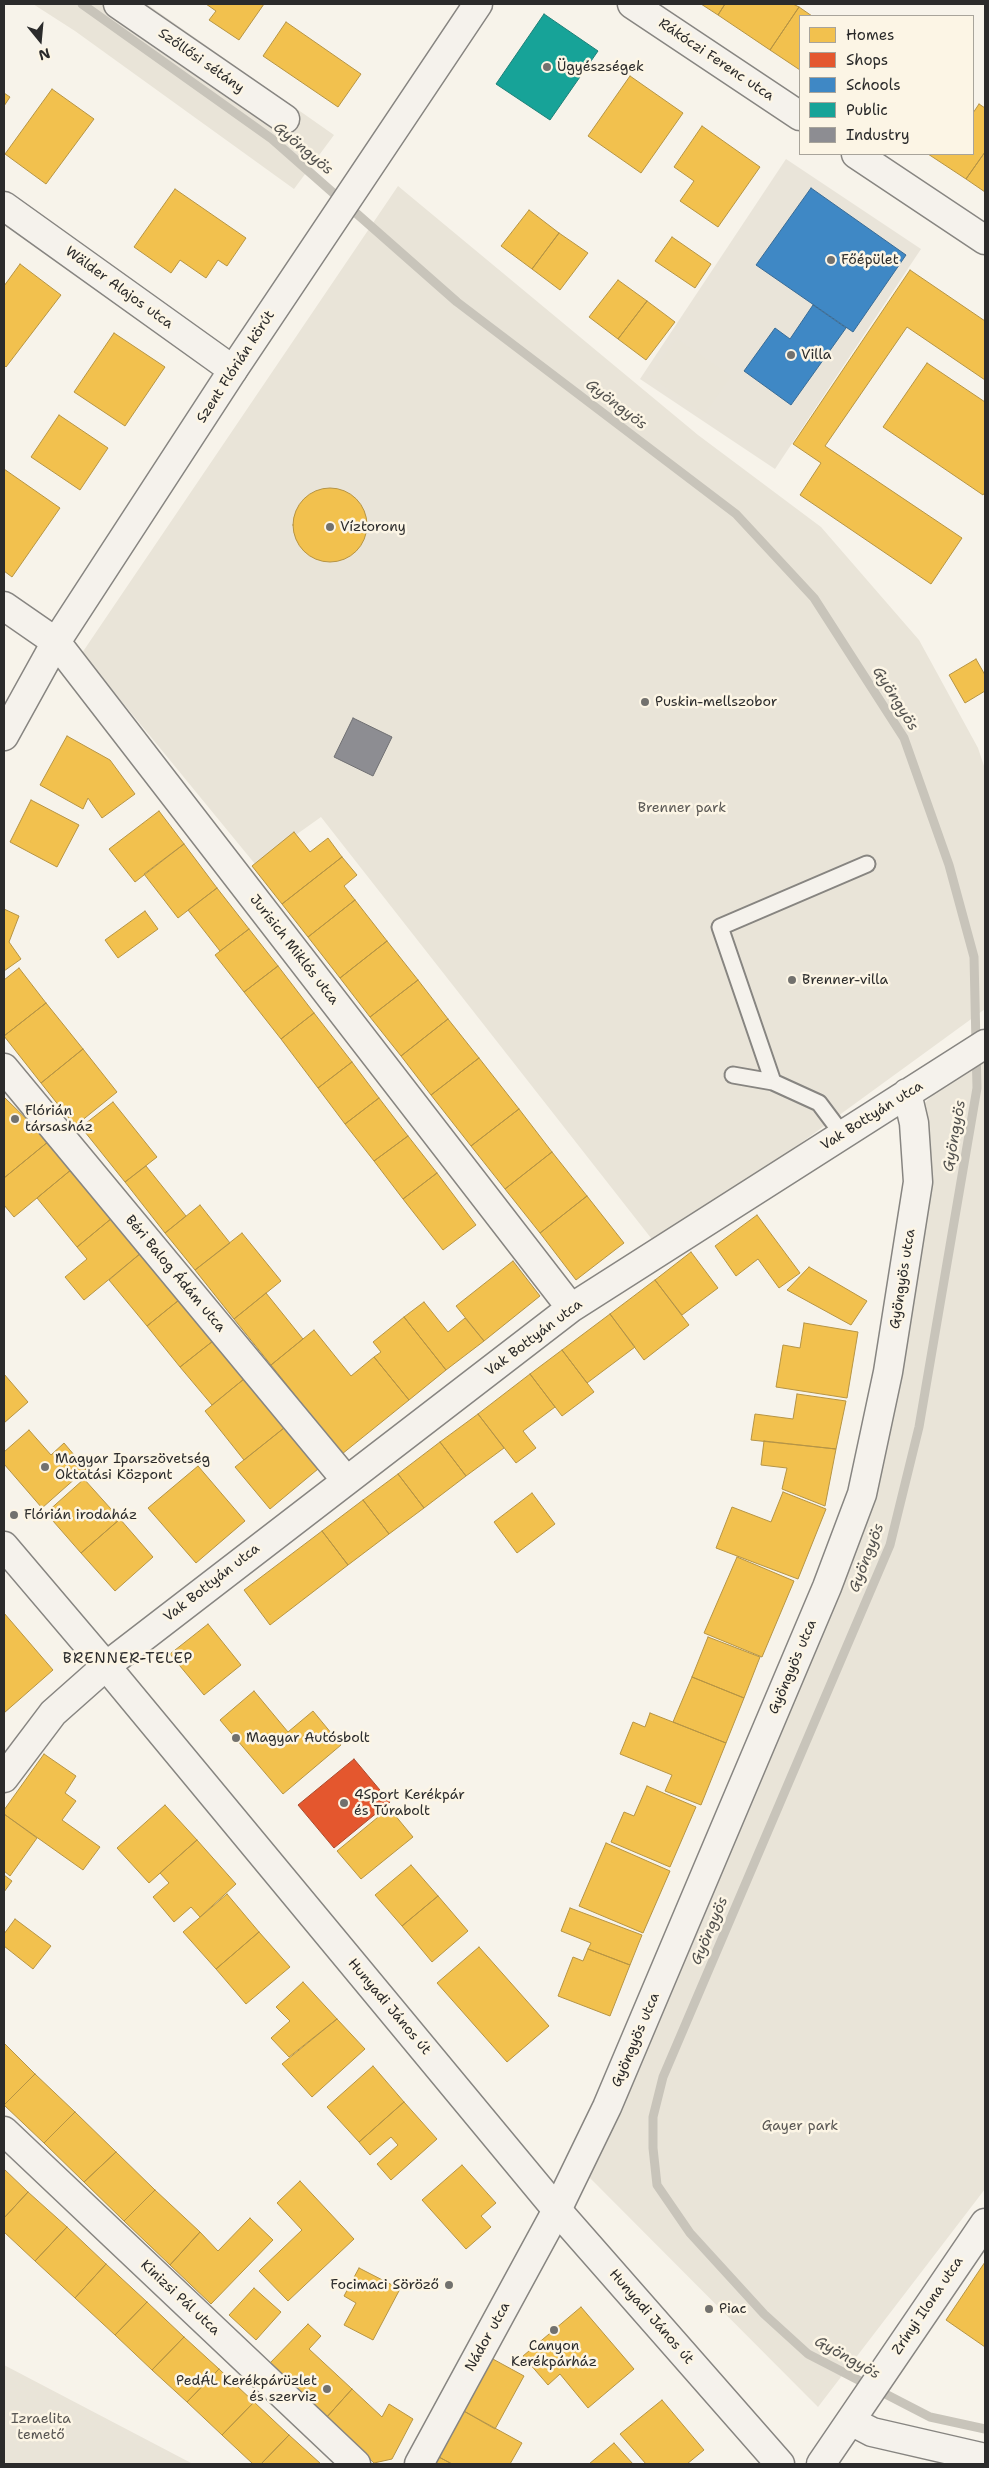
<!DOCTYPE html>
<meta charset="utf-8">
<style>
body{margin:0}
#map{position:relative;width:989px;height:2468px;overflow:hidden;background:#f7f3ea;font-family:"Shantell Sans",sans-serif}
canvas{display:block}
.frame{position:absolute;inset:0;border:5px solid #2b2b2b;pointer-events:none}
.legend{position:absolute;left:799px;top:15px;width:175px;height:140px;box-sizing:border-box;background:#fcf5e5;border:1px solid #a8a49b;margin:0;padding:6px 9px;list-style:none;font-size:15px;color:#2b2b2b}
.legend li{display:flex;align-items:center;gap:10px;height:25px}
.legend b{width:25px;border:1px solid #a8a49b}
.north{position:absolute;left:15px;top:15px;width:50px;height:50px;-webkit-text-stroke:4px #fcf5e5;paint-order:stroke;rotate:163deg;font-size:14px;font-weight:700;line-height:20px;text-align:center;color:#2b2b2b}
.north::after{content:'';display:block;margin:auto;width:18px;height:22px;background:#2b2b2b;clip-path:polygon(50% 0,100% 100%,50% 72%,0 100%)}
</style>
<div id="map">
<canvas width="989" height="2468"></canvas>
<div class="frame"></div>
<ul class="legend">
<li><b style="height:14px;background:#f2c14e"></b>Homes</li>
<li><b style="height:14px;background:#e4572e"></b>Shops</li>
<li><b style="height:14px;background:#3f88c5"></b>Schools</li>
<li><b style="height:14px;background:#17a398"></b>Public</li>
<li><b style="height:14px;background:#8d8d92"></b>Industry</li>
</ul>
<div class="north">N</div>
</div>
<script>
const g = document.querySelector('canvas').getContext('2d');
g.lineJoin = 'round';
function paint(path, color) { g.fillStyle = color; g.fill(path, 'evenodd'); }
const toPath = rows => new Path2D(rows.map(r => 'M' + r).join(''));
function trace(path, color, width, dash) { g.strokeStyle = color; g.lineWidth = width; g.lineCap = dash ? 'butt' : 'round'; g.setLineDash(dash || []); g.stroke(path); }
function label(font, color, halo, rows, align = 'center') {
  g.font = font + ' "Shantell Sans",sans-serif'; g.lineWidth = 5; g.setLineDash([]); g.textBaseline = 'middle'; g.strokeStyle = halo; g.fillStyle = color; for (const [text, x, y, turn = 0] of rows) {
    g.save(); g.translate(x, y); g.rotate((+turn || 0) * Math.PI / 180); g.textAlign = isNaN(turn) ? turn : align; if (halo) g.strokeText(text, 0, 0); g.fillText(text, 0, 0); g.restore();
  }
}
paint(toPath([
 [786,159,921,249,775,469,640,379]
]), '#e9e4d9');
paint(toPath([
 [33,4,147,4,334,135,294,189,75,31],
 [398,186,698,435,821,527,919,640,978,748,985,769,985,1009,658,1247,321,817,255,864,82,653],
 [677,339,731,376,704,414,651,377],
 [985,1057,985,2189,818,2407,585,2173,818,1609,888,1369,911,1117,966,1061],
 [4,2365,193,2464,4,2464]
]), '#e9e4d8');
const homes = toPath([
 [206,4,264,4,239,40,209,20,216,11,206,4],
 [701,4,725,4,718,15,701,4],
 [725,4,793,4,799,7,770,50,718,15,725,4],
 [799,7,812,16,800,16,800,70,770,50,799,7],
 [286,22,361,74,338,107,263,56,286,22],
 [630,76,683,113,641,173,588,136,630,76],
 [52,89,94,119,46,184,5,154,52,89],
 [4,93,10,97,4,106,4,93],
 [979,104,985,108,985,152,966,179,928,154,973,154,973,113,979,104],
 [702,126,760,167,718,227,680,201,694,181,674,167,702,126],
 [985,152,985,192,966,179,985,152],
 [175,189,246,238,227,266,218,260,206,278,180,260,171,273,134,247,175,189],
 [529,210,559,233,532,269,501,246,529,210],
 [559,233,588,253,560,290,532,269,559,233],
 [672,237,711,264,695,288,655,261,672,237],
 [20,264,61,295,6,367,4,365,4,286,20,264],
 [910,270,985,321,985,380,907,327,825,446,962,538,931,584,800,495,821,463,793,444,910,270],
 [618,280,647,301,618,339,589,317,618,280],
 [647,301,675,322,646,360,618,339,647,301],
 [114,333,165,367,125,426,74,392,114,333],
 [927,363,985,402,985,492,983,495,883,427,927,363],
 [59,415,108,448,80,490,31,457,59,415],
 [4,469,60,508,12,577,4,571,4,469],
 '293 525a37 37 0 1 1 74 0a37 37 0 1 1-74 0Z',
 [976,659,985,675,985,691,965,703,949,675,976,659],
 [67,736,110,760,135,794,102,818,88,798,83,809,40,785,67,736],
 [31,800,79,825,57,867,10,842,31,800],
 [159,811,184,844,135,882,109,849,159,811],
 [294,832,310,852,328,838,342,857,282,904,252,866,294,832],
 [184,844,217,888,178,918,144,874,184,844],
 [342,857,357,875,344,886,355,900,308,937,282,904,342,857],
 [217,888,249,929,220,951,188,910,217,888],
 [355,900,387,941,340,978,308,937,355,900],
 [4,909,19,916,9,942,21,959,4,971,4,909],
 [145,911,158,929,118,958,105,940,145,911],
 [249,929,278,966,244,992,215,955,249,929],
 [387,941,418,980,370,1017,340,978,387,941],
 [278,966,314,1013,281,1039,244,992,278,966],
 [19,968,46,1003,4,1036,4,980,19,968],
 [418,980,448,1019,401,1056,370,1017,418,980],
 [46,1003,83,1049,41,1083,4,1036,46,1003],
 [314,1013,352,1062,318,1088,281,1039,314,1013],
 [448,1019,479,1058,431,1095,401,1056,448,1019],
 [83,1049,117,1092,75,1126,41,1083,83,1049],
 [479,1058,519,1109,471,1146,431,1095,479,1058],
 [352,1062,379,1098,345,1124,318,1088,352,1062],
 [4,1097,49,1141,4,1178,4,1097],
 [379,1098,408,1136,374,1161,345,1124,379,1098],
 [113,1102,157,1157,125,1182,81,1127,113,1102],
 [519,1109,552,1152,505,1189,471,1146,519,1109],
 [408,1136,437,1173,403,1199,374,1161,408,1136],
 [49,1141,72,1169,14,1217,4,1205,4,1178,49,1141],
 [552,1152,587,1196,540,1233,505,1189,552,1152],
 [146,1166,186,1216,165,1233,125,1182,146,1166],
 [72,1169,112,1218,77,1247,37,1198,72,1169],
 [437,1173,476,1225,443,1250,403,1199,437,1173],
 [587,1196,624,1243,576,1280,540,1233,587,1196],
 [200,1205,230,1243,195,1270,165,1233,200,1205],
 [757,1215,800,1273,779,1288,758,1259,736,1276,715,1246,757,1215],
 [112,1218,141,1253,84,1300,65,1277,87,1259,77,1247,112,1218],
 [242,1233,281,1281,234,1319,195,1270,242,1233],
 [691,1252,718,1288,682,1315,655,1280,691,1252],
 [141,1253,179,1300,147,1326,109,1280,141,1253],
 [513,1261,540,1296,484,1341,456,1306,513,1261],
 [809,1267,867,1301,851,1325,787,1290,809,1267],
 [655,1280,689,1325,644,1360,610,1314,655,1280],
 [266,1293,303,1339,271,1365,234,1319,266,1293],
 [179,1300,213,1341,180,1367,147,1326,179,1300],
 [424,1302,448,1332,465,1318,484,1341,446,1370,404,1317,424,1302],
 [610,1314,635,1347,587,1383,562,1350,610,1314],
 [404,1317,446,1370,409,1400,374,1357,381,1352,373,1342,404,1317],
 [804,1323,858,1332,847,1398,776,1387,783,1345,800,1348,804,1323],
 [314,1330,351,1376,374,1357,409,1400,342,1454,271,1365,314,1330],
 [213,1341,244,1379,212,1405,180,1367,213,1341],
 [562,1350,594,1392,562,1416,530,1374,562,1350],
 [4,1374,28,1402,4,1423,4,1374],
 [530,1374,555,1407,523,1431,536,1448,516,1463,478,1414,530,1374],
 [244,1379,284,1428,244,1460,205,1411,244,1379],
 [797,1394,846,1401,836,1449,751,1440,755,1414,793,1419,797,1394],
 [478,1414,504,1448,466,1476,440,1442,478,1414],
 [284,1428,318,1469,270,1509,235,1467,284,1428],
 [29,1430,51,1455,64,1443,86,1469,42,1508,4,1464,4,1452,29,1430],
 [764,1441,836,1449,825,1506,782,1489,787,1468,761,1465,764,1441],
 [440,1442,466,1476,424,1508,398,1474,440,1442],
 [198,1466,245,1521,196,1563,148,1508,198,1466],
 [398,1474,424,1508,389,1534,363,1500,398,1474],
 [84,1479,120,1519,81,1553,46,1513,84,1479],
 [783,1492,826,1509,798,1579,716,1548,732,1507,771,1522,783,1492],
 [532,1493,555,1524,517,1553,494,1522,532,1493],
 [363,1500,389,1534,348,1565,322,1531,363,1500],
 [120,1519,153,1557,115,1591,81,1553,120,1519],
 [322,1531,348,1565,270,1625,244,1590,322,1531],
 [737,1557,794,1581,762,1657,704,1633,737,1557],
 [4,1613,53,1670,4,1713,4,1613],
 [208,1624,241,1665,204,1695,170,1654,208,1624],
 [708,1637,760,1657,744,1698,692,1677,708,1637],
 [692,1677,744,1698,726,1743,673,1722,692,1677],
 [254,1691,288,1732,313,1711,341,1745,283,1794,220,1720,254,1691],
 [650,1713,726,1743,701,1805,665,1791,672,1775,620,1754,633,1722,645,1727,650,1713],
 [44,1754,76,1776,65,1793,76,1801,62,1820,100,1847,83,1870,4,1814,4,1810,44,1754],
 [647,1786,696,1807,670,1867,611,1842,624,1812,634,1816,647,1786],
 [165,1805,197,1840,149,1883,117,1848,165,1805],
 [389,1808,413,1837,361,1879,337,1851,389,1808],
 [4,1814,37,1838,10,1876,4,1871,4,1814],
 [197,1840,236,1884,200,1917,191,1907,174,1922,153,1897,169,1883,160,1873,197,1840],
 [606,1843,670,1871,643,1933,579,1906,606,1843],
 [411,1865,438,1896,402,1926,375,1895,411,1865],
 [4,1875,12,1881,4,1892,4,1875],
 [227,1894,259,1932,216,1969,183,1932,227,1894],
 [438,1896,468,1931,432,1962,402,1926,438,1896],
 [570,1908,642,1935,630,1965,588,1949,591,1943,561,1931,570,1908],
 [15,1919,51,1946,33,1969,4,1946,4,1934,15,1919],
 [259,1932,290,1967,246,2004,216,1969,259,1932],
 [479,1947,549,2026,507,2062,437,1983,479,1947],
 [588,1949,630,1965,610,2016,558,1996,573,1957,583,1961,588,1949],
 [303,1982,337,2019,289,2057,271,2038,290,2021,276,2007,303,1982],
 [337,2019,365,2049,312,2097,282,2064,337,2019],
 [4,2043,35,2074,4,2105,4,2043],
 [373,2066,404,2102,359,2142,327,2107,373,2066],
 [35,2074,75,2112,44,2143,4,2105,35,2074],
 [404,2102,437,2139,391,2180,377,2164,398,2145,391,2137,370,2155,359,2142,404,2102],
 [75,2112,116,2152,84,2182,44,2143,75,2112],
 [116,2152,155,2190,124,2221,84,2182,116,2152],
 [462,2165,496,2203,481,2216,491,2227,466,2249,422,2200,462,2165],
 [4,2169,28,2192,4,2218,4,2169],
 [300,2181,354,2239,288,2301,259,2271,302,2230,277,2203,300,2181],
 [155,2190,200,2232,170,2265,124,2221,155,2190],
 [28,2192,67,2227,35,2261,4,2232,4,2218,28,2192],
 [250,2218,273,2240,211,2304,170,2265,200,2232,218,2251,250,2218],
 [67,2227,106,2264,75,2298,35,2261,67,2227],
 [985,2262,985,2347,946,2320,985,2262],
 [106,2264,147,2302,115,2335,75,2298,106,2264],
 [359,2268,400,2289,373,2340,344,2325,356,2303,344,2296,359,2268],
 [254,2288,281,2312,256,2340,229,2315,254,2288],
 [147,2302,184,2337,152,2370,115,2335,147,2302],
 [581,2307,634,2369,588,2408,560,2374,548,2385,523,2356,581,2307],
 [308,2324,321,2336,309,2349,352,2389,326,2418,269,2364,308,2324],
 [184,2337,219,2369,187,2402,152,2370,184,2337],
 [491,2358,524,2376,495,2429,462,2410,491,2358],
 [219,2369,254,2402,222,2435,187,2402,219,2369],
 [352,2389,382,2417,389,2404,413,2419,392,2459,374,2463,326,2418,352,2389],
 [662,2400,704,2450,687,2464,646,2464,620,2434,662,2400],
 [254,2402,289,2435,261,2464,253,2464,222,2435,254,2402],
 [462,2410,522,2443,510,2464,452,2464,437,2456,462,2410],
 [289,2435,321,2464,261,2464,289,2435],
 [614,2443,633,2464,589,2464,614,2443],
 [437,2456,452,2464,432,2464,437,2456]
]);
paint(homes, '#f2c14e');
trace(homes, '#b69444', 1);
const shops = toPath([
 [354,1759,390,1802,334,1848,298,1805,354,1759]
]);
paint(shops, '#e4572e');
trace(shops, '#ac4a2d', 1);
const schools = toPath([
 [811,188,906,255,853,332,756,265,811,188],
 [813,305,846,328,791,405,744,371,775,328,790,339,813,305]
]);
paint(schools, '#3f88c5');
trace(schools, '#396c97', 1);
const public = toPath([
 [544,14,598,51,550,120,496,84,544,14]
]);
paint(public, '#17a398');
trace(public, '#1d7f77', 1);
const industry = toPath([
 [353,718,392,737,373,776,334,757,353,718]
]);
paint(industry, '#8d8d92');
trace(industry, '#707073', 1);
trace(toPath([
 [82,4,272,139,457,302,736,514,814,598,904,738,949,865,974,957,977,1088,919,1427,890,1545,663,2077,653,2117,653,2148,657,2185,690,2233,764,2314,808,2354,930,2417,985,2429]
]), '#c8c4ba', 9);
const service = toPath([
 [733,1075,773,1082,819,1103,843,1135],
 [773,1082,720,927,867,864]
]);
const minor = toPath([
 [118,4,285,119],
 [632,4,800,116],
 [856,154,985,240],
 [4,206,233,370],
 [4,606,56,642,571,1308],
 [4,1068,346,1480],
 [4,1778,53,1713,106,1666,571,1308,985,1044],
 [4,2131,356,2464],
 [851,2421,872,2432,985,2458],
 [419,2464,557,2210,607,2107,827,1587,862,1494,888,1372,918,1182,914,1123,907,1093],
 [821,2464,985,2223]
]);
const tertiary = toPath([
 [4,736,56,642,233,370,478,4],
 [4,1546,106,1666,557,2210,780,2464]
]);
trace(service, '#878581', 19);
trace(minor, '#878581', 31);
trace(tertiary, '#878581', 31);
trace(service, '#f5f2ec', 15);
trace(minor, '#f5f2ec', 28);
trace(tertiary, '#f5f2ec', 28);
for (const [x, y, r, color] of [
 [547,67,5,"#72716e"],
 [831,260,5,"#72716e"],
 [791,355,5,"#72716e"],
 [330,527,5,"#72716e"],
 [645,702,5,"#72716e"],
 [792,980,5,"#72716e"],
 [15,1119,5,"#72716e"],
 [45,1467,5,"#72716e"],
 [14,1515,5,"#72716e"],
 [236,1738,5,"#72716e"],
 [344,1803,5,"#72716e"],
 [449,2285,5,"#72716e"],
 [709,2309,5,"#72716e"],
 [554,2330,5,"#72716e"],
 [327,2389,5,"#72716e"]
]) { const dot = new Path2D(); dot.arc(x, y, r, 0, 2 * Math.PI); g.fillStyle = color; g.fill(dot); trace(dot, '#fcf5e5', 2); }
label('14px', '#2b2b2b', '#fcf5e5', [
 ["Rákóczi Ferenc utca",716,60,34],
 ["Szőllősi sétány",201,61,35],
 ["Wälder Alajos utca",119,288,36],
 ["Szent Flórián körút",236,367,-57],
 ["Jurisich Miklós utca",294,950,52],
 ["Vak Bottyán utca",872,1116,-32],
 ["Béri Balog Ádám utca",175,1274,50],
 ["Gyöngyös utca",903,1279,-81],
 ["Vak Bottyán utca",534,1338,-37],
 ["Vak Bottyán utca",212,1583,-38],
 ["Gyöngyös utca",793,1667,-67],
 ["Hunyadi János út",389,2007,50],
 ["Gyöngyös utca",636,2040,-67],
 ["Kinizsi Pál utca",180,2298,43],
 ["Zrínyi Ilona utca",928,2306,-56],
 ["Hunyadi János út",651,2317,49],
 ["Nádor utca",488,2337,-61]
]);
label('14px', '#2b2b2b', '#fcf5e5', [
 ["Ügyészségek",557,67],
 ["Főépület",841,260],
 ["Villa",801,355],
 ["Víztorony",340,527],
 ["Puskin-mellszobor",655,702],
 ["Brenner-villa",802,980],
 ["Flórián",25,1111],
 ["társasház",25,1127],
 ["Magyar Iparszövetség",55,1459],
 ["Oktatási Központ",55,1475],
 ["Flórián irodaház",24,1515],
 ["Magyar Autósbolt",246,1738],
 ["4Sport Kerékpár",354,1795],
 ["és Túrabolt",354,1811],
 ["Focimaci Söröző",439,2285,"right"],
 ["Piac",719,2309],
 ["Canyon",554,2346,"center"],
 ["Kerékpárház",554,2362,"center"],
 ["PedÁL Kerékpárüzlet",317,2381,"right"],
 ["és szerviz",317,2397,"right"]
], 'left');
label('14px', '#585653', '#fcf5e5', [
 ["Brenner park",682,808],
 ["Gayer park",800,2126],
 ["Izraelita",41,2419],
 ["temető",41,2435]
]);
label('italic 15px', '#545350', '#fcf5e5', [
 ["Gyöngyös",303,149,40],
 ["Gyöngyös",616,405,37],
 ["Gyöngyös",895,699,58],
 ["Gyöngyös",955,1136,-80],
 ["Gyöngyös",867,1558,-69],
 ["Gyöngyös",710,1931,-67],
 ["Gyöngyös",847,2358,29]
]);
g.letterSpacing = '1px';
label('15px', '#2b2b2b', '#fcf5e5', [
 ["BRENNER-TELEP",128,1659]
]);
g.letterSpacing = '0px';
</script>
